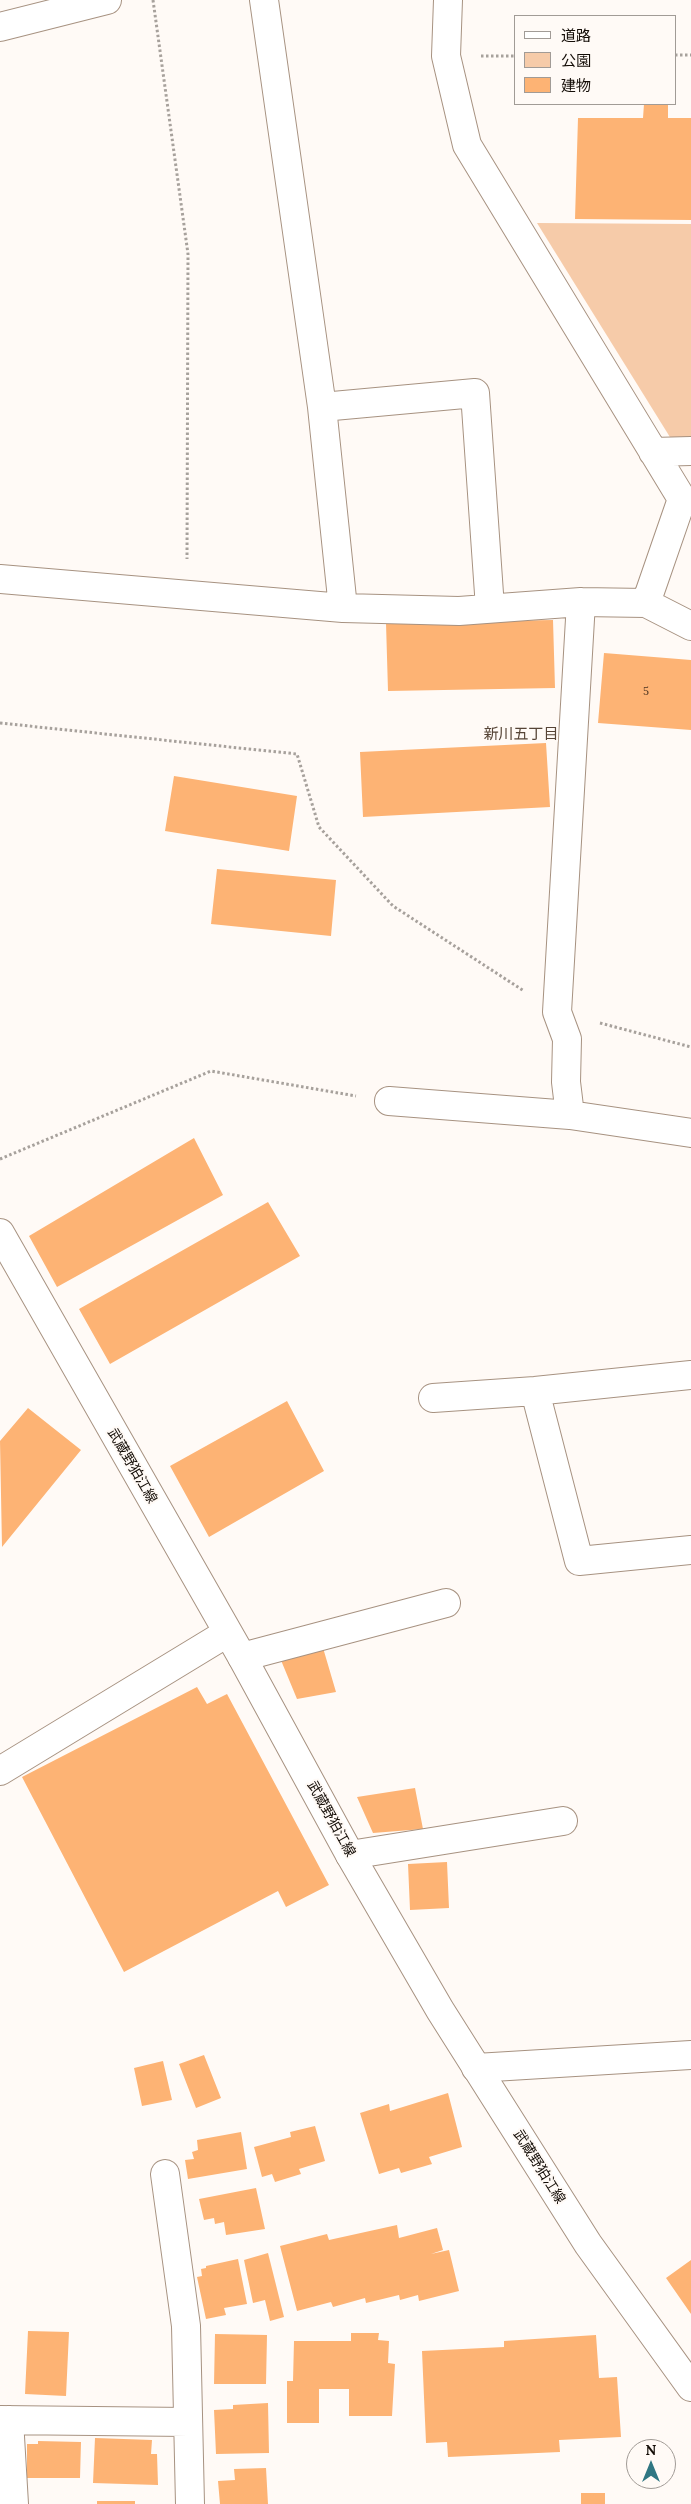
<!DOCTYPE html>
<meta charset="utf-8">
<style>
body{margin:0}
#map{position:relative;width:691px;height:2504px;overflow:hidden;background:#fffaf6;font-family:Lora,"Noto Sans JP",serif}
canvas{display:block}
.legend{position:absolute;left:514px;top:15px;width:162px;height:90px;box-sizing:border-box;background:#fffaf6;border:1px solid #a19b96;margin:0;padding:6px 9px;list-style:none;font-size:15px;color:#140d07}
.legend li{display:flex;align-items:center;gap:10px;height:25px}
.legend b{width:25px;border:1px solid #a19b96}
.north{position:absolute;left:626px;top:2439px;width:50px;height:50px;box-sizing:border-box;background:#fffaf6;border:1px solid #a19b96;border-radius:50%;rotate:0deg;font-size:14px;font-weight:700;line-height:20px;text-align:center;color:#140d07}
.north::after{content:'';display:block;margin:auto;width:18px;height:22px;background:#307783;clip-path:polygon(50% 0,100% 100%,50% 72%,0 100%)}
</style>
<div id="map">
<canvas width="691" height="2504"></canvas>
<ul class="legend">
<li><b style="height:6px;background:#fff"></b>道路</li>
<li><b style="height:14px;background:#f6cba9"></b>公園</li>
<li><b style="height:14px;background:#fdb374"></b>建物</li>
</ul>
<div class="north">N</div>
</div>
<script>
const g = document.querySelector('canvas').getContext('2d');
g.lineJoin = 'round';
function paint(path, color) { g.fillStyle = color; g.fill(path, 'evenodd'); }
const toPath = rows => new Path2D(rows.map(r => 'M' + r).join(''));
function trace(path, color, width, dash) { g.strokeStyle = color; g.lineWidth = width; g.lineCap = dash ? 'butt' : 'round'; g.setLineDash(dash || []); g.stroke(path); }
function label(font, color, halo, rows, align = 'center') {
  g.font = font + ' Lora,"Noto Sans JP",serif'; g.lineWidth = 4; g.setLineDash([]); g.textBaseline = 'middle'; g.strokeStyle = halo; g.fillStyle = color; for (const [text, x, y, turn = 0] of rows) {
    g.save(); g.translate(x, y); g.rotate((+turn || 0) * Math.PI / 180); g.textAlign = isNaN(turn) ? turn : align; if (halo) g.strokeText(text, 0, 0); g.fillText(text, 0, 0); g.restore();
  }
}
paint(toPath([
 [537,223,691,224,691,442,673,442]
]), '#f6cba9');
paint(toPath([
 [644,104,668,104,668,118,691,118,691,220,575,219,578,118,643,118],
 [553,620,555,688,388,691,386,623],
 [604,653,691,660,691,730,598,723],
 [546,743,550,807,363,817,360,752],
 [174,776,297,796,289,851,165,831],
 [217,869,336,880,331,936,211,924],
 [194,1138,223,1195,57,1287,29,1236],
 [268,1202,300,1256,110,1364,79,1309],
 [287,1401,324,1471,209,1537,170,1466],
 [28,1408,81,1450,2,1547,0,1441],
 [321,1641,336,1692,297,1699,278,1653],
 [197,1687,207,1704,227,1694,329,1885,286,1907,278,1891,124,1972,22,1777],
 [415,1788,423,1829,373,1833,357,1797],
 [447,1862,449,1908,410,1910,408,1864],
 [204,2055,221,2098,196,2108,179,2064],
 [163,2061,172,2100,142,2106,134,2068],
 [448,2093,462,2147,429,2157,432,2164,401,2173,399,2168,379,2174,360,2113,389,2104,390,2111],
 [315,2126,325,2161,299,2169,301,2174,275,2182,272,2174,262,2177,254,2147,291,2137,290,2132],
 [241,2132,247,2169,188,2179,185,2160,194,2159,192,2152,198,2150,197,2140],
 [256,2188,265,2229,226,2235,224,2222,215,2224,214,2218,204,2220,199,2199],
 [397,2225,399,2238,437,2228,443,2250,431,2254,449,2250,459,2291,419,2301,418,2295,400,2300,399,2295,366,2303,365,2298,333,2307,331,2302,297,2311,280,2246,327,2234,329,2240],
 [268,2253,284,2317,270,2321,265,2300,253,2303,244,2260],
 [238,2259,247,2304,224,2308,226,2315,206,2319,197,2277,202,2276,201,2269,206,2268,206,2266],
 [691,2260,691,2314,666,2278],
 [28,2331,69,2332,66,2396,25,2394],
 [351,2333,379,2333,378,2340,389,2341,388,2363,395,2364,392,2416,349,2416,349,2389,319,2389,319,2423,287,2423,287,2381,293,2381,294,2341,351,2341],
 [215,2334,267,2335,266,2384,214,2384],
 [596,2335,599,2378,617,2377,621,2437,559,2440,560,2452,448,2457,447,2442,426,2443,422,2351,504,2347,504,2341],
 [268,2403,269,2453,216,2454,214,2410,233,2409,233,2405],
 [95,2438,152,2440,151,2454,157,2454,158,2485,93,2483],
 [38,2441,81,2442,80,2478,27,2478,27,2444,38,2444],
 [266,2468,268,2504,220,2504,218,2481,235,2480,234,2469],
 [581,2493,605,2493,605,2504,581,2504],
 [97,2501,135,2501,135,2504,97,2504]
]), '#fdb374');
const minor = toPath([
 [264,0,322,407,343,608],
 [448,0,446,56,467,145,682,499,646,603],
 [0,27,107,0],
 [322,407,475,393,490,608],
 [653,452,691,451],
 [0,579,343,608,459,611,581,602,646,603,691,626],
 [389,1101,570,1115,691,1133],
 [570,1115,566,1082,567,1039,557,1012,581,602],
 [535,1391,579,1561,691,1550],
 [433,1398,535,1391,691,1375],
 [242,1657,446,1603],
 [0,1771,227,1633],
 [350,1855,563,1821],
 [476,2068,691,2055],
 [165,2174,186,2326,190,2504],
 [0,2420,188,2422],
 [9,2420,14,2504]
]);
const major = toPath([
 [0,1233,242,1657,350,1855,440,2010,588,2244,691,2387]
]);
trace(minor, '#a79281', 30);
trace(major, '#a79281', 30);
trace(toPath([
 [153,0,188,254,187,559],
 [675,55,691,55],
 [481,56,515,56],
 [0,723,297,754,319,827,393,906,524,991],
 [600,1023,691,1047],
 [0,1159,211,1071,356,1096]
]), '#a7a19c', 3, [2.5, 2.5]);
trace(minor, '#fff', 28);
trace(major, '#fff', 28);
label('11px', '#4e3622', null, [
 ["5",646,692]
]);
label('14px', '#140d07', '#fffaf6', [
 ["武蔵野狛江線",132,1466,60],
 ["武蔵野狛江線",331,1819,61],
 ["武蔵野狛江線",539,2167,58]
]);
label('15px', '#564436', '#fffaf6', [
 ["新川五丁目",521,735]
]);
</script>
